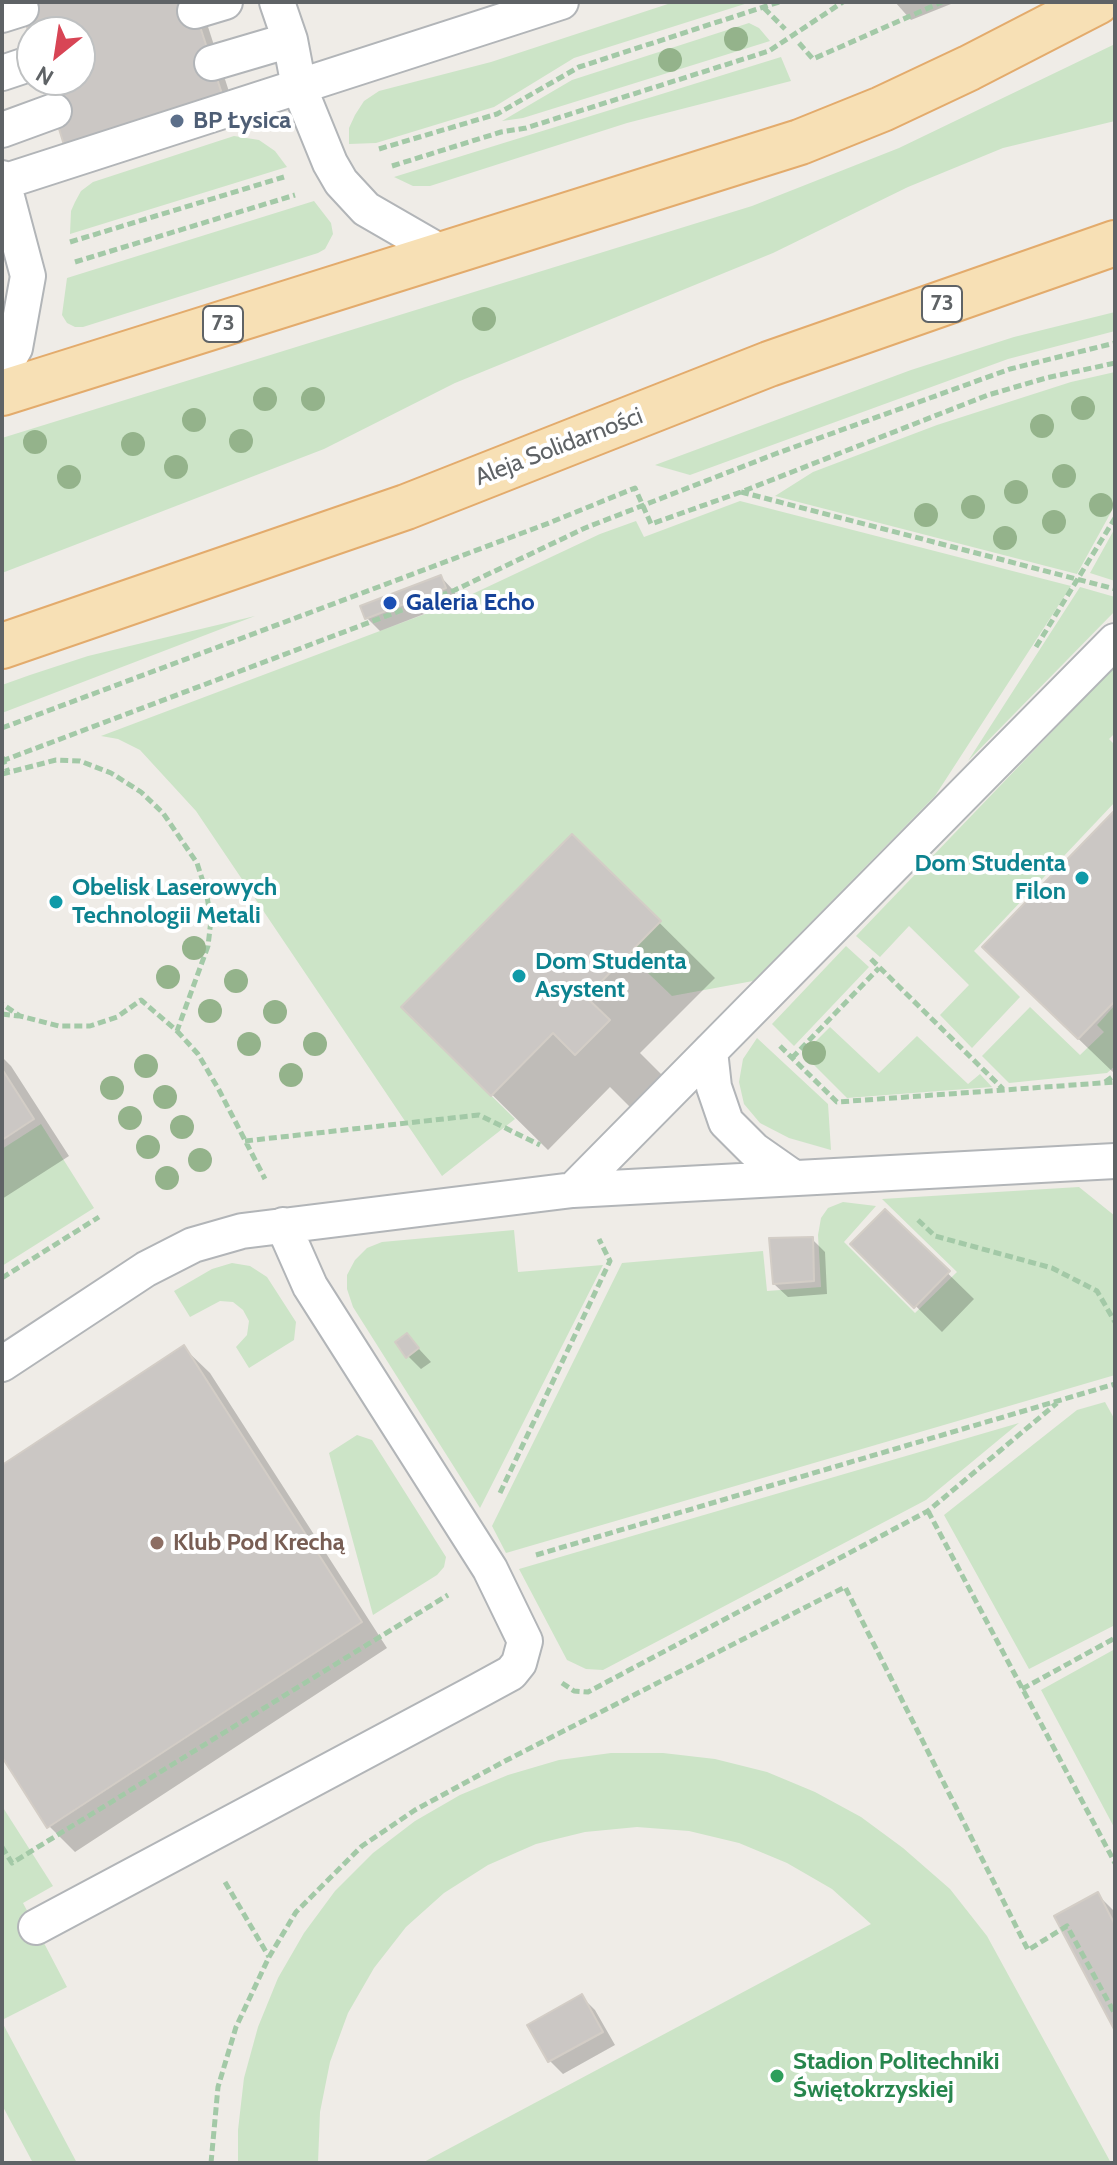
<!DOCTYPE html>
<meta charset="utf-8">
<style>
body{margin:0}
#map{position:relative;width:1117px;height:2165px;overflow:hidden;background:#efece7;font-family:Cabin,sans-serif}
canvas{display:block}
.frame{position:absolute;inset:0;border:4px solid #5f6366;pointer-events:none}
.north{position:absolute;left:16px;top:16px;width:80px;height:80px;box-sizing:border-box;background:#fff;border:2px solid #bfc1c2;border-radius:50%;rotate:210deg;font-size:22px;font-weight:700;line-height:32px;text-align:center;color:#5f6366}
.north::after{content:'';display:block;margin:auto;width:28px;height:36px;background:#d84555;clip-path:polygon(50% 0,100% 100%,50% 72%,0 100%)}
</style>
<div id="map">
<canvas width="1117" height="2165"></canvas>
<div class="frame"></div>
<div class="north">N</div>
</div>
<script>
const g = document.querySelector('canvas').getContext('2d');
g.lineJoin = 'round';
function paint(path, color) { g.fillStyle = color; g.fill(path, 'evenodd'); }
const toPath = rows => new Path2D(rows.map(r => 'M' + r).join(''));
function trace(path, color, width, dash) { g.strokeStyle = color; g.lineWidth = width; g.lineCap = dash ? 'butt' : 'round'; g.setLineDash(dash || []); g.stroke(path); }
function label(font, color, halo, rows, align = 'center') {
  g.font = font + ' Cabin,sans-serif'; g.lineWidth = 8; g.setLineDash([]); g.textBaseline = 'middle'; g.strokeStyle = halo; g.fillStyle = color; for (const [text, x, y, turn = 0] of rows) {
    g.save(); g.translate(x, y); g.rotate((+turn || 0) * Math.PI / 180); g.textAlign = isNaN(turn) ? turn : align; if (halo) g.strokeText(text, 0, 0); g.fillText(text, 0, 0); g.restore();
  }
}
paint(toPath([
 [674,2,751,2,574,58,494,107,376,143,349,144,349,128,355,115,364,101,379,91,491,62],
 [749,23,759,28,770,41,523,118,502,121,572,80],
 [1115,44,1115,121,1003,148,908,187,773,253,455,383,324,449,2,573,2,438,752,206,899,148],
 [781,57,791,81,627,123,430,186,413,186,394,177],
 [234,136,259,140,275,151,287,167,70,234,71,211,75,202,81,191,93,182],
 [314,201,331,223,333,234,325,249,318,253,83,327,75,327,67,323,62,315,67,278],
 [1115,312,1115,331,1008,359,690,475,655,465,911,370,1014,337],
 [1115,372,1115,505,1077,574,775,496,813,472,937,425,1071,382],
 [740,501,1071,586,935,796,753,981,672,996,628,954,660,921,572,834,401,1007,515,1119,442,1176,196,811,140,750,118,739,101,736,449,605,600,534,636,521,644,537],
 [1115,528,1115,581,1090,573],
 [1080,587,1115,597,1115,611,968,761],
 [255,616,2,713,2,685,30,675,88,656],
 [1115,666,1115,733,1109,739,1115,745,1115,802,974,951,1020,997,972,1048,940,1015,969,985,909,926,880,957,856,936],
 [846,946,869,967,794,1046,772,1024],
 [1115,1005,1115,1066,1107,1073,1009,1083,982,1056,1030,1007,1080,1055,1104,1032,1097,1025],
 [830,1027,879,1073,917,1036,968,1084,980,1074,992,1087,847,1098,803,1054],
 [757,1038,828,1104,831,1150,789,1138,760,1123,744,1104,739,1082,743,1059],
 [41,1124,94,1208,2,1266,2,1149],
 [1079,1187,1115,1216,1115,1375,506,1553,492,1526,622,1263,763,1251,767,1291,821,1287,818,1235,821,1218,828,1208,843,1202,876,1206,844,1242,915,1313,957,1272,882,1199],
 [514,1230,518,1272,603,1265,480,1508,353,1307,347,1289,347,1275,355,1260,367,1248,382,1242],
 [232,1263,250,1266,267,1277,296,1322,294,1340,249,1368,236,1347,247,1335,249,1321,243,1310,233,1302,220,1301,190,1317,174,1291,212,1269],
 [1105,1402,1115,1420,1115,1625,1029,1669,944,1515,1077,1410],
 [1019,1423,926,1500,603,1670,586,1669,567,1660,519,1569],
 [357,1435,372,1440,446,1557,444,1567,437,1575,373,1615,329,1453],
 [1115,1649,1115,1829,1041,1690],
 [611,1753,663,1753,715,1759,767,1772,815,1792,861,1817,903,1848,950,1889,987,1936,1111,2163,422,2163,871,1924,832,1889,787,1863,739,1843,689,1831,637,1827,585,1832,536,1844,488,1865,444,1893,406,1927,374,1968,348,2013,330,2062,320,2112,318,2163,238,2163,238,2130,244,2078,258,2027,278,1978,304,1933,335,1891,373,1853,415,1821,460,1795,508,1775,559,1760],
 [2,1806,53,1886,23,1903,67,1987,2,2020],
 [2,2022,77,2163,33,2163,2,2105]
]), '#cce4c7');
paint(toPath([
 [21,2,200,2,234,107,46,80,80,80,80,32,32,32,32,36],
 [895,2,956,2,911,20],
 [441,577,454,591,458,601,380,631,367,618],
 [1115,813,1115,1074,1040,1002],
 [572,836,715,978,640,1053,664,1077,632,1109,610,1087,548,1150,459,1062],
 [2,1057,11,1066,69,1156,2,1199],
 [885,1212,974,1299,942,1332,853,1244],
 [812,1239,825,1252,827,1294,788,1297,774,1284],
 [407,1336,431,1362,421,1369,408,1356],
 [184,1348,210,1373,387,1648,75,1852,49,1826,2,1753,2,1468],
 [1097,1894,1115,1912,1115,2027],
 [582,1997,595,2010,615,2045,563,2074,550,2061]
]), '#0003');
const building = toPath([
 [19,2,192,2,222,94,64,145,44,80,80,80,80,32,32,32,32,43,19,2],
 [441,575,446,588,365,619,360,606,441,575],
 [1115,810,1115,1001,1078,1039,982,947,1115,810],
 [572,834,661,921,586,997,610,1020,575,1055,553,1033,491,1096,401,1007,572,834],
 [2,1069,34,1119,2,1140,2,1069],
 [885,1209,950,1271,914,1308,850,1244,885,1209],
 [813,1237,814,1281,773,1284,769,1238,813,1237],
 [407,1333,419,1348,406,1358,395,1342,407,1333],
 [184,1345,362,1622,47,1828,2,1757,2,1465,184,1345],
 [1098,1892,1115,1925,1115,2031,1054,1916,1098,1892],
 [582,1994,603,2032,548,2062,527,2025,582,1994]
]);
paint(building, '#cbc7c4');
trace(building, '#d3cdc6', 2);
const service = toPath([
 [277,2,290,40],
 [195,11,225,2],
 [2,15,21,9],
 [212,63,290,40,299,87,330,163,341,182,366,209,444,254],
 [2,73,32,63],
 [2,130,54,111],
 [2,178,28,276,15,348,2,371],
 [3,182,561,2],
 [710,1051,714,1087,726,1122,754,1150,794,1178],
 [573,1190,1115,641],
 [2,1364,146,1269,193,1245,242,1231,573,1190,1115,1161],
 [36,1927,478,1691,511,1673,519,1663,525,1641,490,1569,310,1286,283,1225]
]);
const primary = toPath([
 [2,393,800,142,882,109,969,68,1097,2],
 [2,646,406,507,769,364,1115,243]
]);
trace(service, '#b2b5b8', 38);
trace(primary, '#e3ab6c', 48);
trace(toPath([
 [764,8,785,29],
 [799,43,813,59,942,2],
 [379,149,497,114,579,67,779,2],
 [392,166,501,132,526,128,769,51,843,2],
 [70,242,284,177],
 [75,262,295,195],
 [741,492,1115,589],
 [1036,647,1115,518],
 [2,728,549,523,635,488,651,524,741,492,988,395,1046,378,1115,363],
 [2,757,8,772],
 [2,761,455,590,585,528,775,454,1010,369,1115,343],
 [2,774,56,760,80,761,111,773,141,792,163,813,197,863,206,891,211,920,208,946,177,1031,141,1000,117,1017,90,1026,59,1026,20,1016,2,1004],
 [871,959,1003,1089],
 [2,1014,19,1016],
 [177,1031,198,1054,219,1090,265,1179],
 [780,1046,837,1102,1115,1082],
 [792,1058,879,968],
 [1105,1082,1115,1075],
 [245,1141,479,1115,540,1145],
 [918,1220,935,1236,1052,1268,1097,1291,1115,1322],
 [2,1278,99,1217],
 [500,1493,610,1261,599,1239],
 [928,1511,1115,1863],
 [536,1555,1115,1384],
 [562,1683,574,1691,588,1692,928,1511,1057,1403],
 [1022,1689,1115,1638],
 [2,1847,12,1863,448,1595],
 [225,1882,269,1957],
 [211,2163,218,2087,236,2027,269,1957,296,1912,362,1846,415,1810,505,1761,845,1587,1028,1950,1067,1926,1115,2014]
]), '#a3c9a7', 5, [8, 4]);
trace(service, '#fff', 34);
trace(primary, '#f7e0b5', 44);
g.fillStyle = '#94b38b';
for (const [x, y] of [
 [736,39],
 [670,60],
 [484,319],
 [265,399],
 [313,399],
 [1083,408],
 [194,420],
 [1042,426],
 [241,441],
 [35,442],
 [133,444],
 [176,467],
 [1064,476],
 [69,477],
 [1016,492],
 [1101,505],
 [973,507],
 [926,515],
 [1054,522],
 [1005,538],
 [194,948],
 [168,977],
 [236,981],
 [210,1011],
 [275,1012],
 [249,1044],
 [315,1044],
 [814,1053],
 [146,1066],
 [291,1075],
 [112,1088],
 [165,1097],
 [130,1118],
 [182,1127],
 [148,1147],
 [200,1160],
 [167,1178]
]) { g.beginPath(); g.arc(x, y, 12, 0, 2 * Math.PI); g.fill(); }
for (const [x, y, r, color] of [
 [177,121,8,"#5c6f8a"],
 [390,603,8,"#1a4fb4"],
 [1082,878,8,"#0f9aa8"],
 [56,902,8,"#0f9aa8"],
 [519,976,8,"#0f9aa8"],
 [157,1543,8,"#8d6e63"],
 [777,2076,8,"#2e9e5b"]
]) { const dot = new Path2D(); dot.arc(x, y, r, 0, 2 * Math.PI); g.fillStyle = color; g.fill(dot); trace(dot, '#fff', 3); }
for (const [x, y, w] of [
 [942,304,40],
 [223,324,40]
]) { const box = new Path2D(); box.roundRect(x - w / 2, y - 18, w, 36, 6); g.fillStyle = '#fff'; g.fill(box); trace(box, '#5f6366', 2); }
label('bold 22px', '#5f6366', null, [
 ["73",942,304],
 ["73",223,324]
]);
label('bold 24px', '#4e5e75', '#fff', [
 ["BP Łysica",193,121]
], 'left');
label('24px', '#5f6366', '#fff', [
 ["Aleja Solidarności",559,447,-21]
]);
label('bold 24px', '#164399', '#fff', [
 ["Galeria Echo",406,603]
], 'left');
label('bold 24px', '#0d838f', '#fff', [
 ["Dom Studenta",1066,864,"right"],
 ["Filon",1066,892,"right"],
 ["Obelisk Laserowych",72,888],
 ["Technologii Metali",72,916],
 ["Dom Studenta",535,962],
 ["Asystent",535,990]
], 'left');
label('bold 24px', '#785e54', '#fff', [
 ["Klub Pod Krechą",173,1543]
], 'left');
label('bold 24px', '#27864d', '#fff', [
 ["Stadion Politechniki",793,2062],
 ["Świętokrzyskiej",793,2090]
], 'left');
</script>
